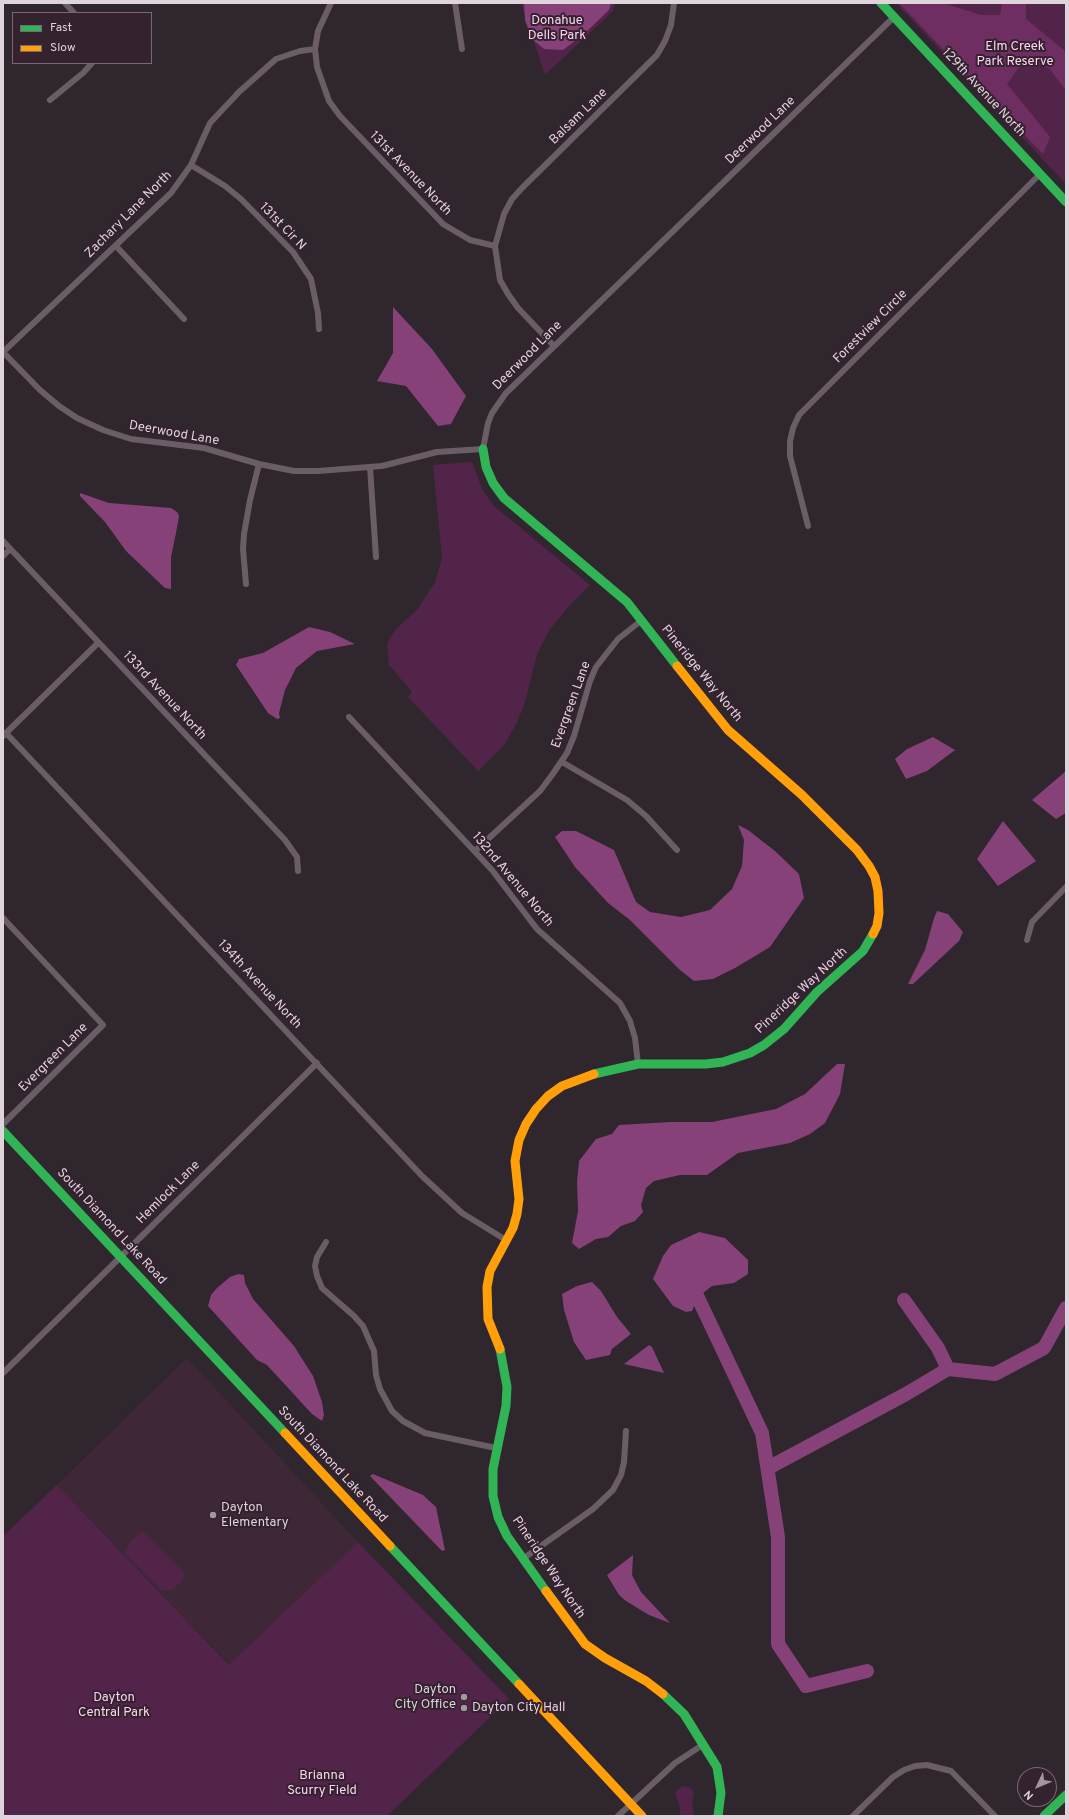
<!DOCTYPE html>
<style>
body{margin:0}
#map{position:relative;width:1069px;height:1819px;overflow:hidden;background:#30262d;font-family:Overpass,sans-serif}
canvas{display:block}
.frame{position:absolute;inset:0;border:4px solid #dfd3dc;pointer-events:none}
.legend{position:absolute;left:12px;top:12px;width:140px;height:52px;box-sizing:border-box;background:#34222f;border:1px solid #786974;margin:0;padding:5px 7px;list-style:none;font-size:12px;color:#dfd3dc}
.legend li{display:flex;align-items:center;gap:8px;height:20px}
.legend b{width:20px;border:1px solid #786974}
.north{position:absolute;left:1017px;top:1767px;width:40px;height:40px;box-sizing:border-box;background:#34222f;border:1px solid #786974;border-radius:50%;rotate:226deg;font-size:11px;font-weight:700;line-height:16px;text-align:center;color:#dfd3dc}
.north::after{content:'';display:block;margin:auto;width:14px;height:18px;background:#a2969f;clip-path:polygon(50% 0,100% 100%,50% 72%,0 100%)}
</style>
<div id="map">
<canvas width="1069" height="1819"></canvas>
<div class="frame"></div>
<ul class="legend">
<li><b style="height:5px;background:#30b455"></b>Fast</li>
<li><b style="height:5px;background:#ff9f0a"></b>Slow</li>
</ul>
<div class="north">N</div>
</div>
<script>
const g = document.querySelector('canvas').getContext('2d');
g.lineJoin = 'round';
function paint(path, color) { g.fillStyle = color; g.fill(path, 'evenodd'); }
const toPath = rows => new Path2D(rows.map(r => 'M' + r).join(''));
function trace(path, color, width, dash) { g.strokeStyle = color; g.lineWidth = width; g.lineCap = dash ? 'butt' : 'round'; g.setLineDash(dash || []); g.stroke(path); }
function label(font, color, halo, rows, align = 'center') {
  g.font = font + ' Overpass,sans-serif'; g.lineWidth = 4; g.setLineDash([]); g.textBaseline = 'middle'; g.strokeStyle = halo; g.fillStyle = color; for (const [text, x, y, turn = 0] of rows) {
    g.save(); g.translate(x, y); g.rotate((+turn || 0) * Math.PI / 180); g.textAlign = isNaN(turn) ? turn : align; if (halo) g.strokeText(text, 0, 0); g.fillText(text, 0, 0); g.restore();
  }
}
paint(toPath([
 [187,1358,358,1542,230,1665,57,1485]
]), '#3e2838');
paint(toPath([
 [521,3,615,3,613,11,545,75],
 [898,3,1066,3,1066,184,897,4],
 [472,462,483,491,494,506,590,585,571,604,550,629,537,654,524,706,515,726,505,744,478,771,408,697,412,692,389,665,387,644,395,630,418,609,435,582,442,558,433,465],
 [57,1485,229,1665,358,1542,509,1699,387,1816,6,1816,3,1813,3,1536],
 [142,1531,184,1573,183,1580,172,1590,161,1590,125,1553,128,1545],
 [682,1786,689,1787,694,1792,692,1805,694,1814,692,1816,681,1816,680,1813,680,1807,675,1793]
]), '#53244a');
paint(toPath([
 [899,3,943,3,981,15,1000,15,1002,3,1026,3,1026,19,1066,52,1066,91,1050,69,1026,57,1007,84,1050,137,1043,154]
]), '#6f2e62');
paint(toPath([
 [524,3,611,3,609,10,585,33,563,50,544,49,532,39,525,20],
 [393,307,432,349,466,396,451,424,438,426,406,386,377,381,393,353],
 [80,493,109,503,171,508,177,512,179,516,176,533,171,557,171,589,165,588,126,551,105,522,80,496],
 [309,627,330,632,355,644,317,651,296,668,285,690,279,713,280,718,277,719,268,713,236,665,239,659,263,653],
 [933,737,955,750,927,771,906,779,895,759,907,749],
 [1066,771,1066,813,1056,819,1032,800],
 [1003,821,1036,861,998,886,977,859],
 [738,825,748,830,775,851,799,874,804,898,770,947,735,968,713,979,694,981,680,970,630,920,608,903,575,867,555,837,562,831,576,831,614,850,636,902,650,912,681,917,710,910,732,889,742,866,744,840],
 [937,911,948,914,963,932,959,941,913,984,908,984,925,950,934,918],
 [837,1064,845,1064,840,1094,825,1123,810,1134,790,1143,738,1153,707,1175,680,1175,654,1181,646,1188,641,1205,643,1212,635,1221,621,1226,608,1237,596,1239,579,1249,572,1243,578,1211,577,1181,579,1161,596,1139,612,1134,619,1125,671,1122,712,1122,776,1109,805,1094],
 [699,1232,725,1238,748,1260,748,1274,734,1283,712,1286,698,1297,692,1311,686,1312,673,1306,653,1279,663,1256,671,1245],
 [238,1274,244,1275,245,1283,253,1299,294,1346,313,1376,322,1402,324,1415,322,1421,312,1414,267,1365,257,1360,208,1306,211,1295,217,1288,230,1277],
 [592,1282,601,1291,617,1317,631,1334,612,1349,610,1355,586,1360,574,1342,564,1310,562,1294,577,1286],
 [649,1345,652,1347,664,1373,624,1364],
 [373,1474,423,1495,436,1507,445,1550,442,1551,370,1476],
 [633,1555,632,1575,641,1592,670,1623,649,1615,626,1601,619,1595,607,1575]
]), '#864178');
trace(toPath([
 [690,1281,762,1433,778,1537,778,1644,806,1686,867,1671],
 [904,1300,938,1348,948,1369],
 [768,1468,906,1394,948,1369,995,1374,1044,1348,1066,1308]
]), '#864178', 14);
trace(toPath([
 [65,3,74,13],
 [331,3,318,31,315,49,317,67,329,101,340,116,443,224,470,240,495,246],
 [455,3,462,49],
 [50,100,83,73,92,63],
 [191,165,225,186,241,199,293,252,311,279,318,313,319,329],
 [116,246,184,319],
 [554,346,518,308,508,294,500,280,495,246,504,214,512,199,523,187,657,55,665,41,671,25,674,3],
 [3,352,40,390,59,406,77,418,103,430,131,439,204,448,259,464,294,471,318,471,382,466,437,452,483,449,488,423,492,413,506,393,894,17],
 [3,352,171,193,191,165,210,123,239,92,276,59,300,51,315,49],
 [370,467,376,557],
 [808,526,790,456,790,441,793,428,799,415,1040,174],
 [3,541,285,840,297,857,298,871],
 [3,556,10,549],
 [246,584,243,549,244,534,250,500,259,464],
 [349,717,492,870,537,929,620,1003,630,1021,635,1038,638,1064],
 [6,733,422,1176,462,1213,506,1240],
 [3,736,98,643],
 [562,762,627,800,646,816,677,850],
 [475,851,540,791,552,775,567,753,574,736,590,681,596,667,618,639,642,620],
 [3,918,103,1025,3,1124],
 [1027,940,1032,922,1066,887],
 [326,1242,317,1257,315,1266,317,1276,322,1288,354,1316,363,1326,374,1351,376,1375,380,1389,392,1411,403,1421,425,1433,496,1448],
 [3,1373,317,1063],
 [524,1558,593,1509,613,1490,621,1475,624,1462,626,1431],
 [618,1816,675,1763,704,1744],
 [853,1816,893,1777,904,1770,915,1766,927,1765,951,1771,995,1816]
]), '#6a5d66', 6);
trace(toPath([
 [881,3,1066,202],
 [483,449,486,467,493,483,504,498,627,602,677,666],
 [594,1074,638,1064,706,1064,723,1062,750,1053,764,1045,784,1029,817,992,863,951,873,934],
 [3,1131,285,1433],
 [500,1349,507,1387,506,1406,493,1469,493,1496,498,1517,507,1536,546,1591],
 [390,1546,519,1684],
 [663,1694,684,1714,717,1767,721,1793,718,1816],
 [1044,1816,1066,1795]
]), '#30b455', 9);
trace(toPath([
 [677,666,728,730,802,795,857,850,869,866,875,877,878,891,879,913,877,926,873,934],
 [500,1349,488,1319,487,1287,490,1271,513,1228,517,1214,519,1199,515,1161,519,1140,526,1124,536,1109,548,1096,562,1086,594,1074],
 [285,1433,390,1546],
 [546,1591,585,1644,605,1658,646,1681,663,1694],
 [519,1684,642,1816]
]), '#ff9f0a', 9);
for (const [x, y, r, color] of [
 [213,1515,4,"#a2969f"],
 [464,1697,4,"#a2969f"],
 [464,1708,4,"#a2969f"]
]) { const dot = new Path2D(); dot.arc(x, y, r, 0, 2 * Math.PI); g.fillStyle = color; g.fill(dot); trace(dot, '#34222f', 1.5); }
label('13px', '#ffd4f3', '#34222f', [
 ["Donahue",557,21],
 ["Dells Park",557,36],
 ["Elm Creek",1015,47],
 ["Park Reserve",1015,62],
 ["Dayton",114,1698],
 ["Central Park",114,1713],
 ["Brianna",322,1776],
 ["Scurry Field",322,1791]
]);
label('13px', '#dfd3dc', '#34222f', [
 ["129th Avenue North",983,93,47],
 ["Balsam Lane",579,117,-44],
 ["Deerwood Lane",761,131,-44],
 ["131st Avenue North",410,174,46],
 ["Zachary Lane North",129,215,-45],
 ["131st Cir N",282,227,46],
 ["Forestview Circle",871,327,-45],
 ["Deerwood Lane",528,356,-45],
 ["Deerwood Lane",174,434,10],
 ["Pineridge Way North",701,674,51],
 ["133rd Avenue North",164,696,47],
 ["Evergreen Lane",572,705,-70],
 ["132nd Avenue North",512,880,50],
 ["134th Avenue North",259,985,47],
 ["Pineridge Way North",802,991,-43],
 ["Evergreen Lane",54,1058,-45],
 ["Hemlock Lane",169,1193,-45],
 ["South Diamond Lake Road",111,1227,47],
 ["South Diamond Lake Road",332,1465,47],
 ["Pineridge Way North",548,1568,56]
]);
label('13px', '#dfd3dc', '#34222f', [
 ["Dayton",221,1508],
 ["Elementary",221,1523],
 ["Dayton",456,1690,"right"],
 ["City Office",456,1705,"right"],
 ["Dayton City Hall",472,1708]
], 'left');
</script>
